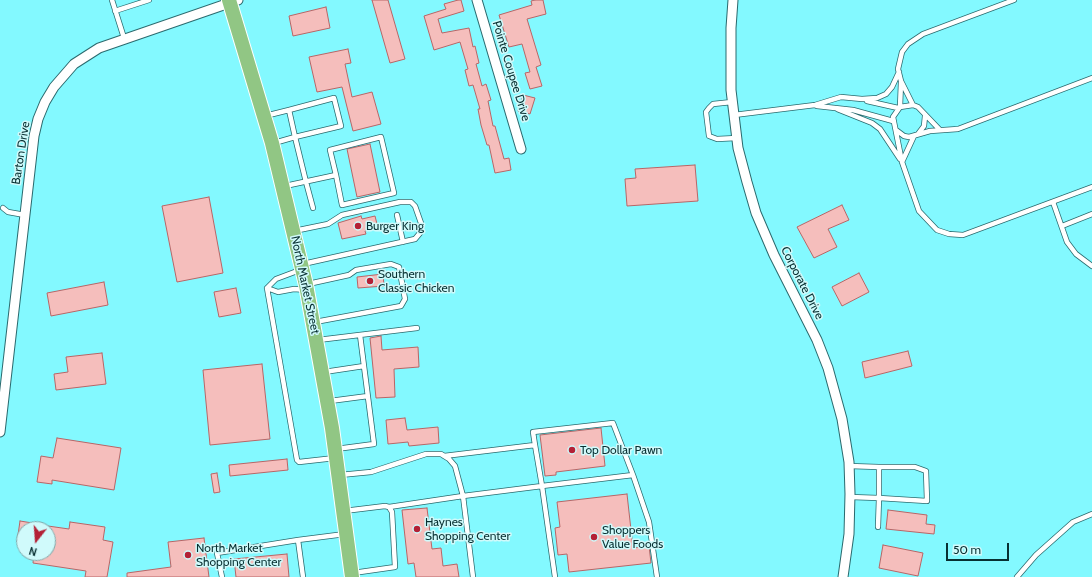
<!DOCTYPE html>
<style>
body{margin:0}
#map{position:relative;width:1092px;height:577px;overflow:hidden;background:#83f9ff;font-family:Cabin,sans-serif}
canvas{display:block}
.north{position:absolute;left:16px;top:521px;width:40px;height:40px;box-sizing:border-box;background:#d0fafb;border:1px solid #80a9ab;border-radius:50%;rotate:197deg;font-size:11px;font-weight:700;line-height:16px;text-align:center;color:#083032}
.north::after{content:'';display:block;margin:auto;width:14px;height:18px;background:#b32136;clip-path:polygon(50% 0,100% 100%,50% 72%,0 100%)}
.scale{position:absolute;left:946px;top:543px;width:63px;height:18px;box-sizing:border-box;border:2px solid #083032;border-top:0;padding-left:5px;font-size:12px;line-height:14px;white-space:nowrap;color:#083032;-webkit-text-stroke:3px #d0fafb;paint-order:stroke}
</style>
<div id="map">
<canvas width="1092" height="577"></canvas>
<div class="north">N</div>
<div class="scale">50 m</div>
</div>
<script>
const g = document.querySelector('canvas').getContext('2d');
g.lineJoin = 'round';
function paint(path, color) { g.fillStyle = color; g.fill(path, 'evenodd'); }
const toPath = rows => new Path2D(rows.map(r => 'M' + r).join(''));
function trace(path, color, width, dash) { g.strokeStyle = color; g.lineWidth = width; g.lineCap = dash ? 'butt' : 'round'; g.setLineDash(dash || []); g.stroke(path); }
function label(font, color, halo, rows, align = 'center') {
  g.font = font + ' Cabin,sans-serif'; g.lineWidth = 3; g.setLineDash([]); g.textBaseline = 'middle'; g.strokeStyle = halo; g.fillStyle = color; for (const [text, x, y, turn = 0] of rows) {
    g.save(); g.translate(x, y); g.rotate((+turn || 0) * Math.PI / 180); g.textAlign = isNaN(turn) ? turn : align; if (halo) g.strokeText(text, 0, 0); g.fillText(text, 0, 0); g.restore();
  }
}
const building = toPath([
 [372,0,388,0,405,59,390,63,372,0],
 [458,0,461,0,464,11,438,19,442,33,469,28,473,47,475,46,479,63,476,64,482,86,486,84,491,100,488,101,493,126,495,126,504,159,509,158,511,170,495,173,489,145,487,145,481,125,478,109,480,109,473,85,469,86,465,70,468,69,460,42,434,50,424,16,446,9,444,4,458,0],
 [535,0,543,0,546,14,527,19,541,65,536,67,542,86,530,89,525,73,530,72,522,44,509,47,499,15,532,5,531,1,535,0],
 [326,7,330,28,293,36,289,16,326,7],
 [348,49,351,63,345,64,352,97,372,92,381,124,353,131,342,87,317,92,309,57,348,49],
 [523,95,535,98,530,114,518,111,523,95],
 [370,144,380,192,357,197,347,149,370,144],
 [695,165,698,201,627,206,625,179,636,178,635,169,695,165],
 [209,197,223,273,177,282,162,206,209,197],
 [842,205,849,220,828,229,837,247,814,258,797,227,842,205],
 [361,216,362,219,375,216,378,228,365,231,366,234,342,239,338,223,361,216],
 [859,273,869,292,842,306,832,287,859,273],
 [383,274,384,286,358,288,357,277,383,274],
 [104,282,108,305,51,316,47,293,104,282],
 [236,288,241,313,219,317,214,292,236,288],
 [381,336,382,350,418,347,419,367,394,369,395,397,376,398,370,338,381,336],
 [908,351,912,366,865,378,862,362,908,351],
 [102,353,106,384,56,390,54,374,68,372,66,357,102,353],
 [262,364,270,439,210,445,203,370,262,364],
 [405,418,407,430,438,427,439,443,409,446,408,442,388,444,386,420,405,418],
 [601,428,605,466,556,472,556,475,545,476,540,435,601,428],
 [57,438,121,448,114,490,52,480,52,484,37,482,41,456,53,458,57,438],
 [287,459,288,470,230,476,229,465,287,459],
 [217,473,220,492,214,493,211,474,217,473],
 [627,494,633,548,649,546,651,563,569,572,567,554,558,555,555,528,560,527,557,502,627,494],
 [427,508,432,549,441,548,443,566,457,564,459,577,416,577,414,563,408,564,402,510,427,508],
 [888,510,927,515,926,524,935,525,934,534,886,529,888,510],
 [20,521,45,525,44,529,24,529,24,543,17,542,20,521],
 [70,522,105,527,103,540,113,542,107,577,85,577,86,571,33,563,34,553,48,553,48,526,69,529,70,522],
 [204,538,209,577,127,577,127,573,171,567,168,542,204,538],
 [883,545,923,553,918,576,879,568,883,545],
 [287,554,289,577,236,577,234,559,287,554]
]);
paint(building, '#f5bebc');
trace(building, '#b86566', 1);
const lane = toPath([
 [112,0,124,38],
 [115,11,149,0],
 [867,101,898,108],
 [732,102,713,104,709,108,706,112,709,136,717,139,737,138],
 [913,105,901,81,898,69,902,52,908,44,923,34,1014,0],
 [817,106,853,110,893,121],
 [900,107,901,82],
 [837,109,872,123,880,129,900,159],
 [734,115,815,105,841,97,862,99,877,98,886,94,892,87,899,72],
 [265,116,289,110],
 [896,130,904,136,909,137,930,131,958,129,1092,78],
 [940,130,918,107,913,105,900,107,893,117,902,162,919,211,937,230,949,234,963,235,1092,187],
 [918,134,924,126,925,116],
 [274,143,295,137,341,126,334,98,289,110,295,137,306,182,313,208],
 [902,162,914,136],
 [285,186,336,175,330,150,381,137,394,193,342,205,336,175],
 [1053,202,1067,242,1076,254,1092,266],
 [3,208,8,212,25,215],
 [397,215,403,242],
 [1062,226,1092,214],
 [294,231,328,224,342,215,400,202,411,202,415,206,421,223,420,233,415,239,303,264],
 [308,284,349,275,356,270,391,264,399,267,405,299,401,306,315,322],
 [267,288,297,460,299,462,335,458],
 [267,288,278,292,294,289,306,290],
 [267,288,276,279,300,270],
 [318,340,417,328],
 [324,372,364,366],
 [330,401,368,396],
 [336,449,374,444,360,335],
 [444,456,535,445,542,486,633,475,613,423,533,432,535,445],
 [849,466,879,467,879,498,850,497],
 [340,475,371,472,426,454,441,454,449,459,455,466,463,496,542,486,555,577],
 [633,475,649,522,657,577],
 [389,507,463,496,473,577],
 [344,511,385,506,389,507,392,512,395,567,353,573],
 [878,527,879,498,927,501,926,471,915,467,879,467],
 [222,577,217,553,298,540],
 [303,577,298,540,345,534],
 [1017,577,1036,555,1073,522,1092,514]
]);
const street = toPath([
 [477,0,521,149],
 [733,0,731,28,731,90,738,148,747,182,756,213,774,255,817,340,828,368,842,419,849,462,850,494,849,534,843,577],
 [0,432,34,136,38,119,45,102,54,87,74,64,99,48,238,0]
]);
const primary = toPath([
 [229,0,272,143,306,285,332,428,352,577]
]);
trace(lane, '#2b6a6e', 6);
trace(street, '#2b6a6e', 11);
trace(primary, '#fff', 16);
trace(lane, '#fff', 4.5);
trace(street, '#fff', 9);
trace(primary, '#91c684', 14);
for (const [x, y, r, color] of [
 [358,226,4,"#b32136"],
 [370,281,4,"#b32136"],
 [572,450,4,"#b32136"],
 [417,529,4,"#b32136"],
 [594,537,4,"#b32136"],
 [188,555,4,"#b32136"]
]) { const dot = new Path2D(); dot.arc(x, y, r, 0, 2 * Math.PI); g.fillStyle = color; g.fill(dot); trace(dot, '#d0fafb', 1.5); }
label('12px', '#083032', '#d0fafb', [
 ["Pointe Coupee Drive",511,71,73],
 ["Barton Drive",21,153,-81],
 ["Corporate Drive",802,283,63],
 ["North Market Street",305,285,78]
]);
label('12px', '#083032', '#d0fafb', [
 ["Burger King",366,226],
 ["Southern",378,274],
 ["Classic Chicken",378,288],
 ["Top Dollar Pawn",580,450],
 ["Haynes",425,522],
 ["Shopping Center",425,536],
 ["Shoppers",602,530],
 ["Value Foods",602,544],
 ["North Market",196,548],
 ["Shopping Center",196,562]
], 'left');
</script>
